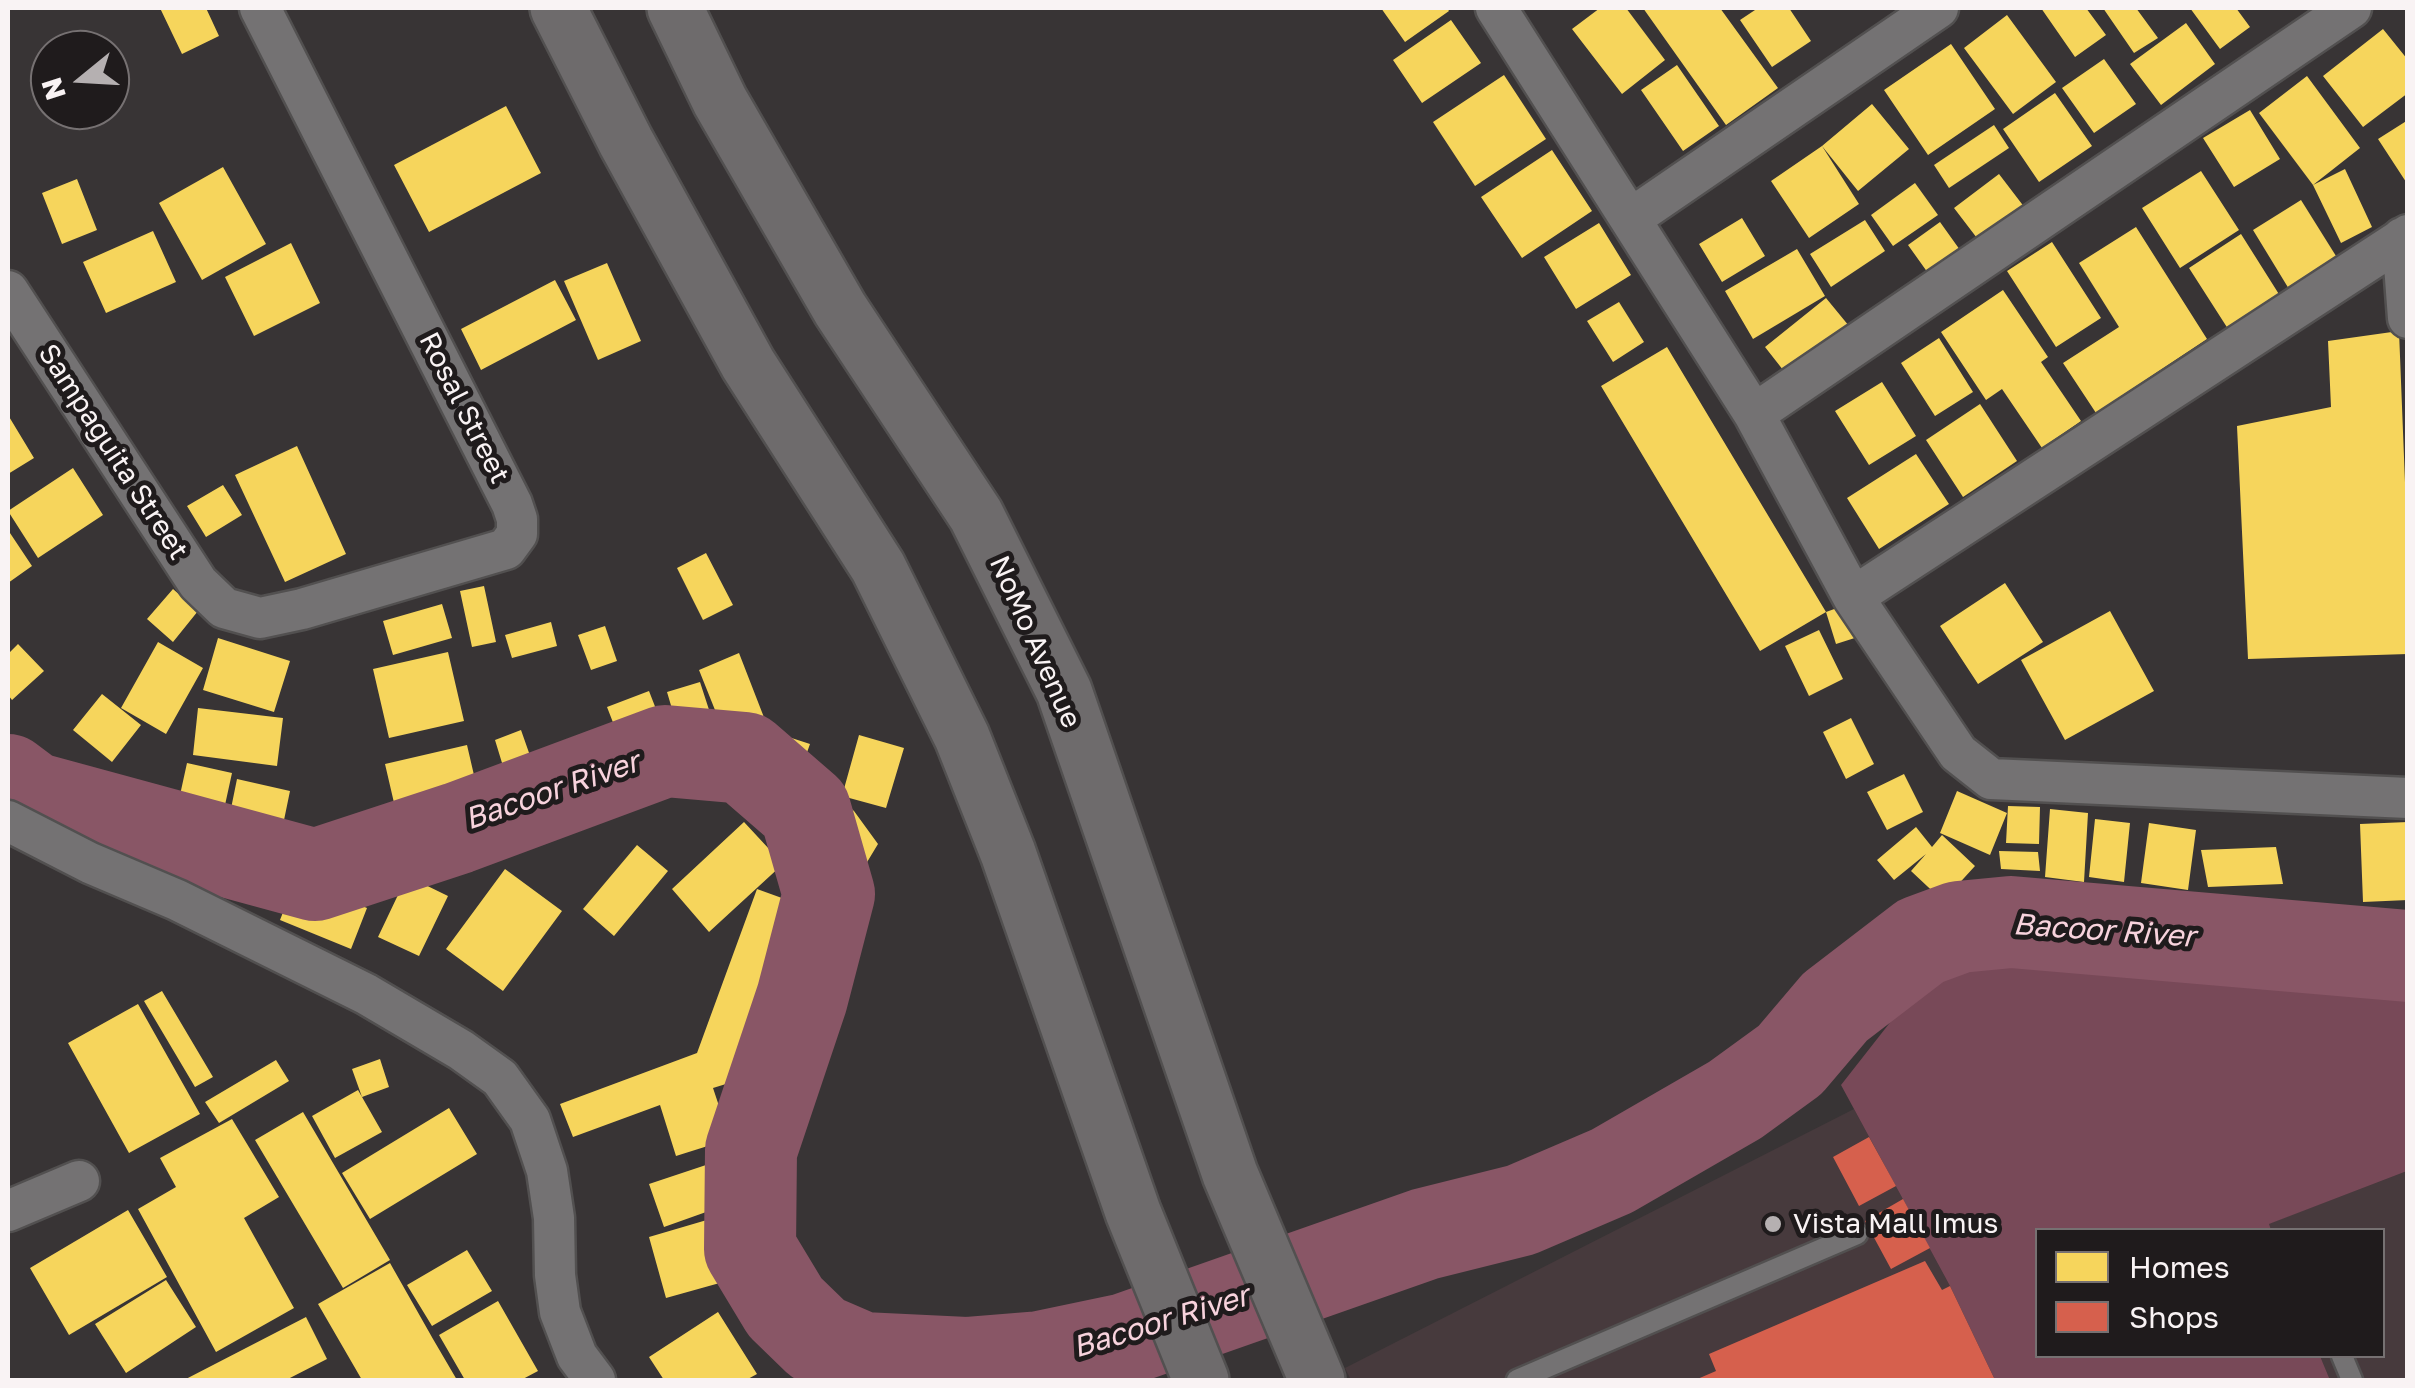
<!DOCTYPE html>
<style>
body{margin:0}
#map{position:relative;width:2415px;height:1388px;overflow:hidden;background:#383435;font-family:"Golos Text",sans-serif}
canvas{display:block}
.frame{position:absolute;inset:0;border:10px solid #f9f3f4;pointer-events:none}
.legend{position:absolute;left:2035px;top:1228px;width:350px;height:130px;box-sizing:border-box;background:#1f1b1c;border:2px solid #767172;margin:0;padding:12px 18px;list-style:none;font-size:30px;color:#f9f3f4}
.legend li{display:flex;align-items:center;gap:20px;height:50px}
.legend b{width:50px;border:2px solid #767172}
.north{position:absolute;left:30px;top:30px;width:100px;height:100px;box-sizing:border-box;background:#1f1b1c;border:2px solid #767172;border-radius:50%;rotate:252deg;font-size:28px;font-weight:700;line-height:40px;text-align:center;color:#f9f3f4}
.north::after{content:'';display:block;margin:auto;width:35px;height:45px;background:#b5b0b1;clip-path:polygon(50% 0,100% 100%,50% 72%,0 100%)}
</style>
<div id="map">
<canvas width="2415" height="1388"></canvas>
<div class="frame"></div>
<ul class="legend">
<li><b style="height:28px;background:#f6d55c"></b>Homes</li>
<li><b style="height:28px;background:#d6604d"></b>Shops</li>
</ul>
<div class="north">N</div>
</div>
<script>
const g = document.querySelector('canvas').getContext('2d');
g.lineJoin = 'round';
function paint(path, color) { g.fillStyle = color; g.fill(path, 'evenodd'); }
const toPath = rows => new Path2D(rows.map(r => 'M' + r).join(''));
function trace(path, color, width, dash) { g.strokeStyle = color; g.lineWidth = width; g.lineCap = dash ? 'butt' : 'round'; g.setLineDash(dash || []); g.stroke(path); }
function label(font, color, halo, rows, align = 'center') {
  g.font = font + ' "Golos Text",sans-serif'; g.lineWidth = 10; g.setLineDash([]); g.textBaseline = 'middle'; g.strokeStyle = halo; g.fillStyle = color; for (const [text, x, y, turn = 0] of rows) {
    g.save(); g.translate(x, y); g.rotate((+turn || 0) * Math.PI / 180); g.textAlign = isNaN(turn) ? turn : align; if (halo) g.strokeText(text, 0, 0); g.fillText(text, 0, 0); g.restore();
  }
}
paint(toPath([
 [1854,1109,1950,1286,1995,1380,1351,1380,1345,1368],
 [2407,1171,2407,1380,2330,1380,2320,1356,2382,1356,2382,1230,2271,1230,2268,1224]
]), '#473a3d');
paint(toPath([
 [1971,949,2407,990,2407,1171,2269,1224,2271,1230,2038,1230,2038,1356,2320,1356,2330,1380,1995,1380,1950,1286,1841,1085,1939,960]
]), '#784958');
paint(toPath([
 [160,8,206,8,219,36,182,54],
 [1381,8,1447,8,1449,11,1405,42],
 [1600,8,1626,8,1665,60,1622,94,1572,29],
 [1643,8,1720,8,1778,88,1726,125],
 [1758,8,1789,8,1811,41,1772,67,1740,20],
 [2041,8,2086,8,2106,35,2075,57],
 [2103,8,2136,8,2158,38,2134,53],
 [2190,8,2236,8,2250,27,2220,49],
 [2007,15,2056,82,2013,114,1964,48],
 [1451,20,1481,63,1422,103,1393,60],
 [2186,23,2215,64,2161,105,2130,64],
 [2383,29,2408,60,2408,93,2363,127,2323,76],
 [1951,44,1995,109,1928,155,1884,90],
 [2104,59,2136,104,2094,133,2062,88],
 [1677,65,1719,126,1683,151,1641,90],
 [1504,75,1546,139,1475,186,1433,122],
 [2307,76,2360,148,2313,185,2259,113],
 [2055,93,2092,146,2039,182,2003,129],
 [1872,104,1909,149,1858,191,1822,146],
 [506,106,541,173,429,232,394,165],
 [2250,110,2280,159,2234,187,2203,138],
 [2408,120,2408,185,2378,139],
 [1994,125,2009,148,1949,188,1934,165],
 [1822,146,1859,204,1809,238,1771,181],
 [1552,150,1592,211,1522,258,1481,197],
 [223,167,266,244,202,280,159,203],
 [2345,169,2372,227,2341,243,2313,185],
 [2201,171,2239,230,2180,268,2142,208],
 [1999,174,2025,208,1980,242,1954,208],
 [77,179,97,230,62,244,42,193],
 [1915,183,1938,215,1893,246,1871,215],
 [2301,200,2341,264,2292,294,2253,230],
 [1742,218,1765,256,1722,282,1699,244],
 [1865,220,1885,251,1831,287,1810,254],
 [1940,222,1965,257,1933,280,1908,245],
 [1599,223,1631,275,1576,309,1544,257],
 [2136,227,2207,339,2096,413,2063,363,2119,327,2079,263],
 [153,231,176,282,106,313,83,262],
 [2241,234,2282,299,2230,332,2189,268],
 [2052,242,2101,318,2056,347,2007,271],
 [291,243,320,303,254,336,225,277],
 [1797,249,1825,296,1753,339,1725,291],
 [607,263,641,341,598,360,564,281],
 [555,280,576,320,481,370,461,329],
 [2003,290,2048,357,2041,362,2081,421,2042,448,2002,389,1986,400,1941,332],
 [1826,298,1849,326,1787,375,1765,347],
 [1619,302,1644,342,1613,362,1587,321],
 [2399,331,2408,558,2408,654,2248,659,2237,426,2331,407,2328,341],
 [1939,338,1973,392,1935,416,1901,363],
 [1667,347,1826,612,1851,603,1861,636,1836,644,1826,612,1760,651,1601,386],
 [1882,382,1916,436,1869,465,1835,411],
 [1980,404,2017,461,1963,497,1926,440],
 [8,415,34,458,8,474],
 [297,446,346,554,285,582,235,475],
 [1916,454,1949,504,1879,549,1847,498],
 [73,468,103,515,38,558,8,511],
 [223,485,242,515,206,537,187,506],
 [8,530,32,566,8,583],
 [706,553,733,605,703,620,677,568],
 [2005,583,2043,642,1978,684,1940,626],
 [484,586,496,642,472,647,460,591],
 [173,589,198,611,173,642,147,619],
 [442,604,452,638,393,655,383,621],
 [2110,611,2154,691,2065,740,2021,660],
 [551,622,557,646,512,658,505,635],
 [605,626,617,661,591,670,578,635],
 [1819,630,1843,679,1809,696,1785,646],
 [218,638,290,661,274,712,203,690],
 [158,642,203,668,166,734,121,708],
 [18,644,44,671,12,700,8,695,8,654],
 [448,652,464,721,389,738,373,669],
 [739,653,765,720,725,735,699,670],
 [700,682,712,719,678,729,667,692],
 [649,691,668,740,626,756,607,707],
 [102,694,141,725,112,762,73,730],
 [198,708,283,718,277,766,193,755],
 [1851,718,1874,764,1846,779,1823,732],
 [521,730,534,767,506,776,495,740],
 [770,731,810,744,798,778,759,763],
 [859,735,904,748,886,808,842,796],
 [467,745,480,801,398,820,385,764],
 [187,763,232,773,225,805,180,795],
 [1904,774,1923,812,1887,830,1867,792],
 [237,779,290,791,277,854,224,843],
 [830,790,854,811,878,844,849,892,813,793],
 [1957,791,2007,813,1990,855,1940,833],
 [2008,806,2040,807,2039,844,2006,843],
 [2050,809,2088,813,2084,882,2045,877],
 [2095,819,2130,823,2124,882,2089,877],
 [744,822,783,864,709,932,672,889],
 [2408,822,2408,900,2363,902,2360,824],
 [2149,823,2196,830,2188,890,2141,883],
 [1916,827,1932,847,1942,835,1975,866,1943,901,1911,871,1926,854,1894,880,1877,860],
 [637,845,668,871,614,936,583,909],
 [2276,847,2283,884,2208,887,2201,850],
 [1999,851,2038,852,2040,871,2001,869],
 [505,869,562,911,503,991,446,949],
 [407,876,448,896,419,956,378,937],
 [296,879,367,908,351,949,280,920],
 [757,889,815,910,755,1075,713,1088,730,1139,676,1156,660,1105,573,1137,560,1104,697,1053],
 [162,991,213,1077,195,1087,144,1001],
 [138,1004,200,1114,129,1153,68,1043],
 [380,1059,389,1087,362,1097,382,1132,335,1158,312,1116,358,1090,362,1097,352,1069],
 [276,1060,289,1081,219,1123,205,1102],
 [449,1108,477,1154,370,1219,342,1173],
 [303,1112,390,1260,343,1288,255,1140],
 [232,1119,279,1197,244,1218,294,1308,216,1352,138,1209,176,1187,160,1158],
 [709,1164,723,1206,664,1227,649,1184],
 [128,1210,167,1277,69,1335,30,1268],
 [717,1217,734,1279,666,1298,649,1237],
 [467,1250,492,1291,432,1326,407,1285],
 [390,1263,433,1339,457,1380,362,1380,318,1304],
 [166,1280,196,1327,126,1373,95,1324],
 [498,1301,538,1371,521,1380,465,1380,439,1335],
 [718,1312,757,1374,746,1380,664,1380,649,1357],
 [306,1317,327,1359,286,1380,184,1380]
]), '#f6d55c');
paint(toPath([
 [1869,1137,1896,1186,1859,1206,1833,1157],
 [1903,1199,1930,1248,1891,1269,1865,1221],
 [1925,1261,1942,1290,1950,1286,1995,1380,1695,1380,1716,1371,1709,1354]
]), '#d6604d');
trace(toPath([
 [8,780,32,798,315,875,458,828,665,751,745,758,805,810,829,894,802,998,751,1150,750,1249,785,1307,818,1339,862,1358,966,1363,1040,1357,1126,1339,1425,1234,1521,1210,1612,1171,1735,1100,1790,1060,1835,1007,1921,941,1959,927,2011,922,2408,956]
]), '#895666', 92);
const lane = toPath([
 [2342,1356,2352,1380],
 [1517,1380,1857,1234]
]);
const street = toPath([
 [1496,8,1754,414,1853,597,2408,235],
 [1630,219,1938,8],
 [2402,238,2408,318],
 [8,291,198,583,224,608,260,618,302,609,506,549,517,534,517,519,512,504,260,8],
 [1754,414,2351,8],
 [1853,597,1958,753,1991,779,2408,798],
 [8,821,90,863,177,900,366,994,461,1050,500,1078,530,1120,547,1171,554,1218,555,1275,560,1312,577,1356,595,1380],
 [8,1211,79,1181]
]);
const secondary = toPath([
 [558,8,626,142,748,364,878,567,962,737,1008,853,1133,1212,1201,1380],
 [675,8,720,101,840,309,976,515,1064,691,1230,1174,1317,1380]
]);
trace(lane, '#525050', 25);
trace(street, '#525050', 45);
trace(secondary, '#525050', 60);
trace(lane, '#747273', 20);
trace(street, '#747273', 40);
trace(secondary, '#6e6b6c', 55);
for (const [x, y, r, color] of [
 [1773,1224,10,"#b5b0b1"]
]) { const dot = new Path2D(); dot.arc(x, y, r, 0, 2 * Math.PI); g.fillStyle = color; g.fill(dot); trace(dot, '#1f1b1c', 4); }
label('28px', '#f9f3f4', '#1f1b1c', [
 ["Rosal Street",464,408,63],
 ["Sampaguita Street",113,452,57],
 ["NoMo Avenue",1035,642,66]
]);
label('28px', '#f9f3f4', '#1f1b1c', [
 ["Vista Mall Imus",1793,1224]
], 'left');
label('italic 30px', '#f8d3dd', '#1f1b1c', [
 ["Bacoor River",552,791,-19],
 ["Bacoor River",2104,931,4],
 ["Bacoor River",1161,1322,-17]
]);
</script>
